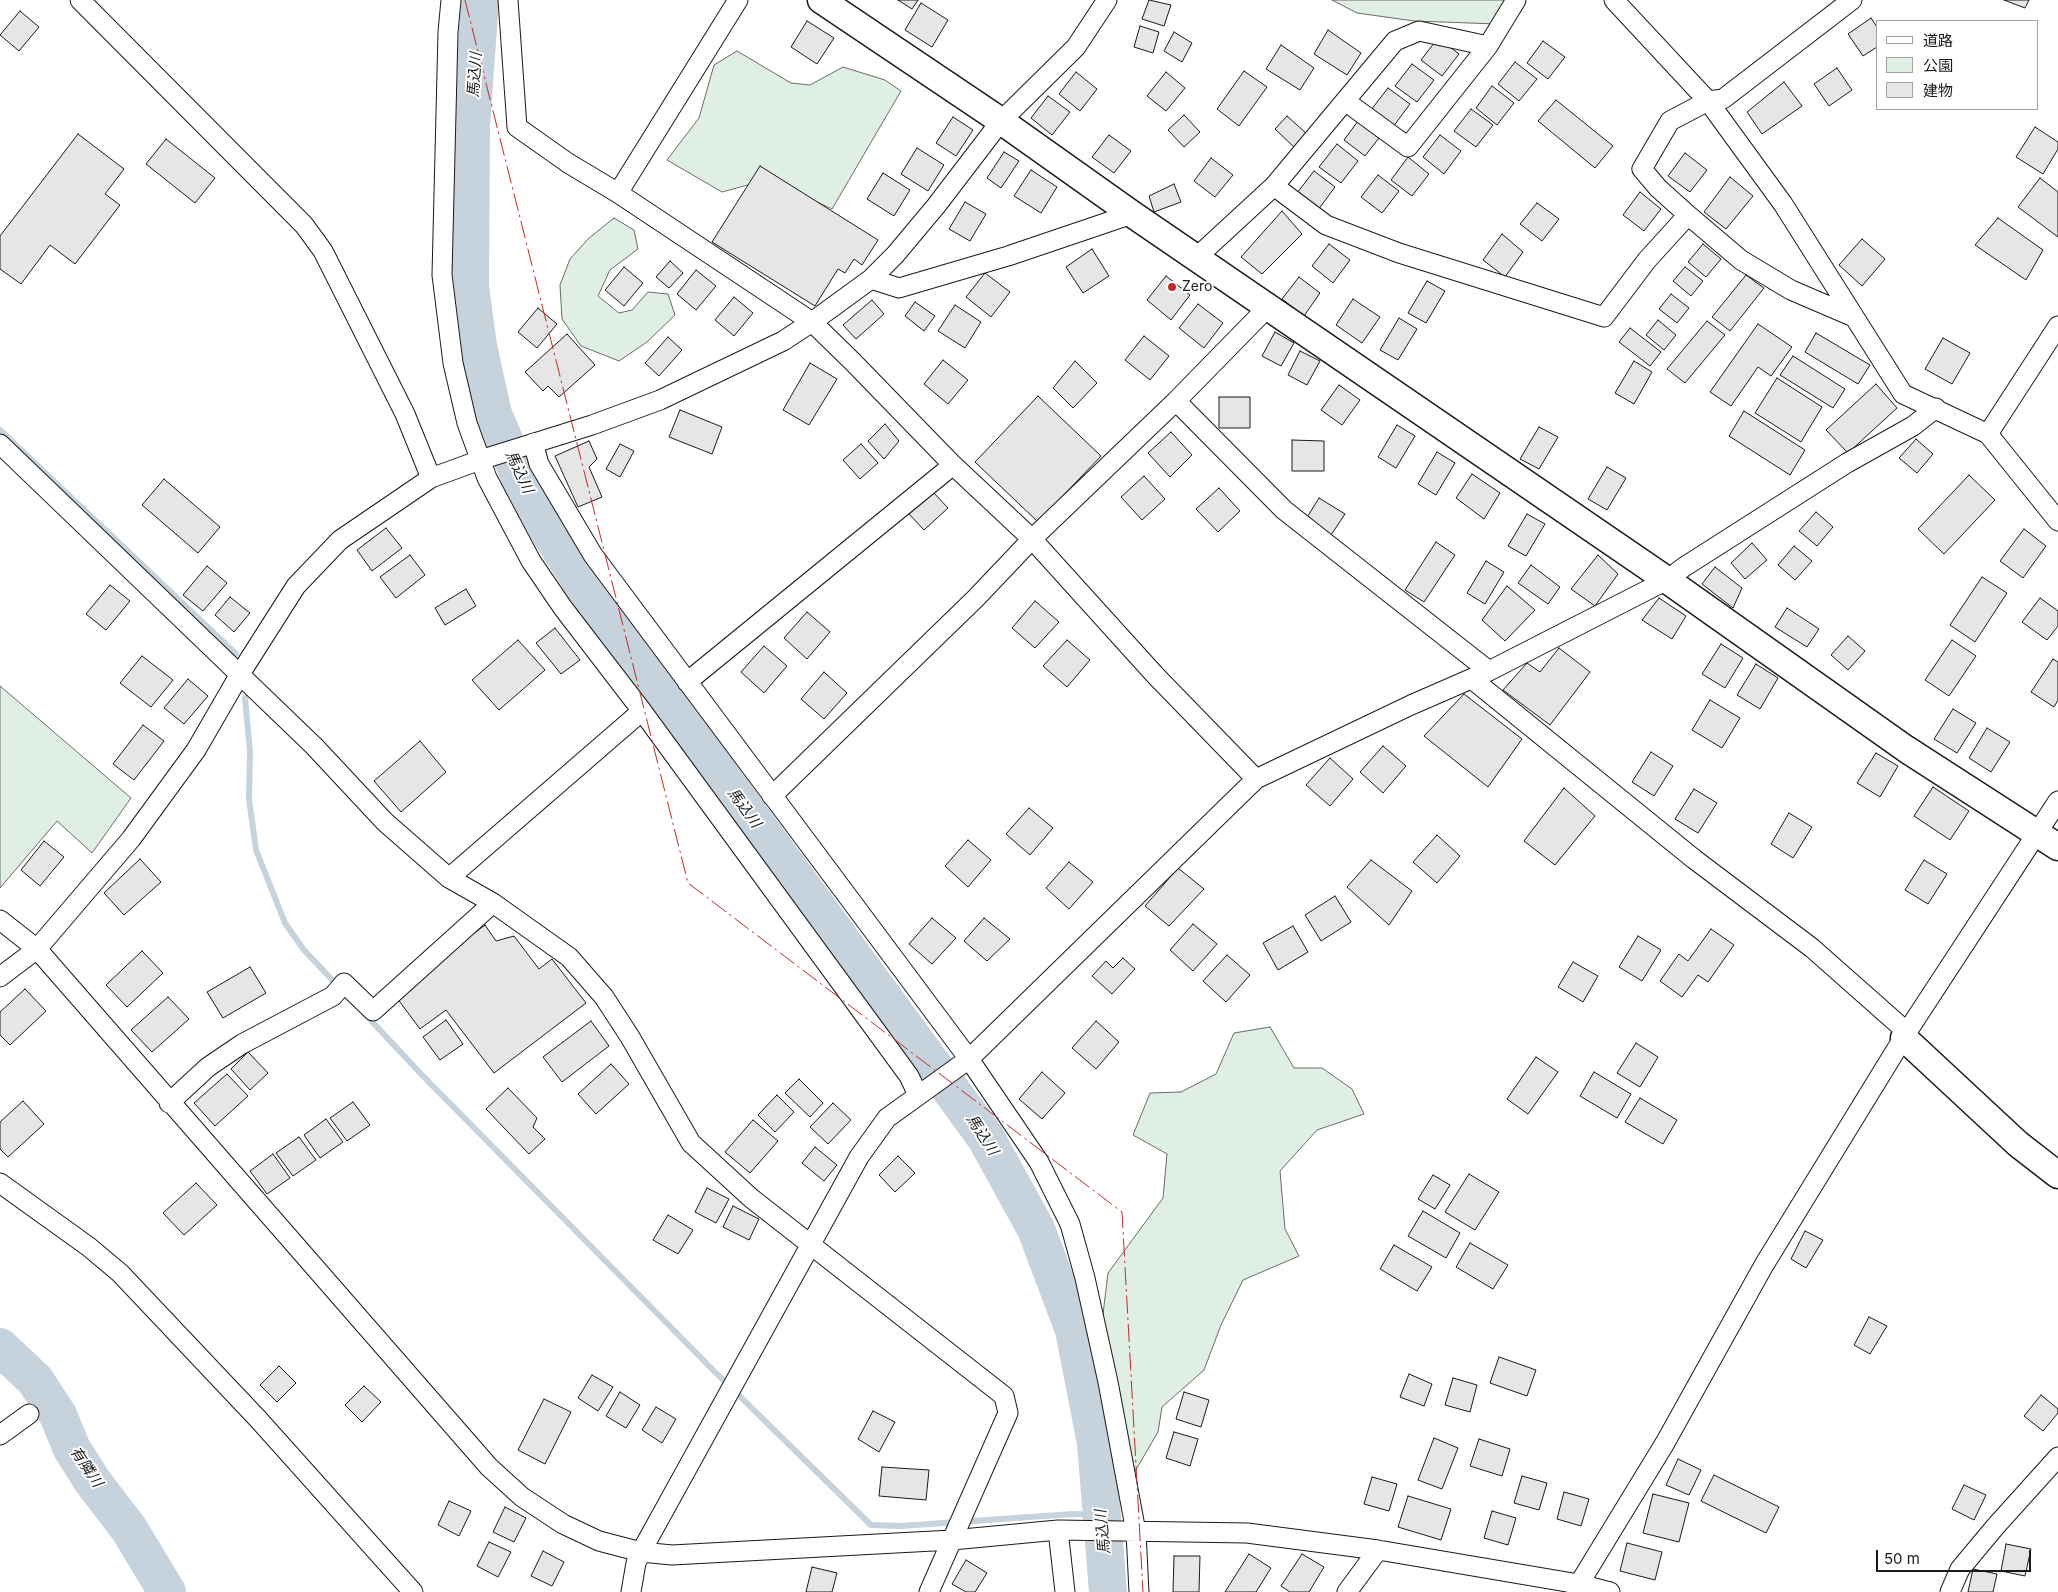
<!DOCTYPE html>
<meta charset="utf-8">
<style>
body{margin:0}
#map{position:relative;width:2058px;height:1592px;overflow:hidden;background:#fff;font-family:Inter,"Noto Sans JP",sans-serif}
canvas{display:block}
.legend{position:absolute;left:1876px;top:20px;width:162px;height:90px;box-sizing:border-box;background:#fff;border:1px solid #a3a3a3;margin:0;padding:6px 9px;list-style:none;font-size:15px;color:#1a1a1a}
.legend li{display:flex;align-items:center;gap:10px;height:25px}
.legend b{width:25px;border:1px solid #a3a3a3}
.scale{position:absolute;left:1876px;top:1550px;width:155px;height:22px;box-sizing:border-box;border:2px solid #1a1a1a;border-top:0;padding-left:6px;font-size:15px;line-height:18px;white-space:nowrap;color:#1a1a1a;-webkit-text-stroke:4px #fff;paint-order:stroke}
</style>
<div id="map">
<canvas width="2058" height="1592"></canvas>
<ul class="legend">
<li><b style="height:6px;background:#fff"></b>道路</li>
<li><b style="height:14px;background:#e0efe3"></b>公園</li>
<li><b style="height:14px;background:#e6e6e6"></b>建物</li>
</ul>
<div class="scale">50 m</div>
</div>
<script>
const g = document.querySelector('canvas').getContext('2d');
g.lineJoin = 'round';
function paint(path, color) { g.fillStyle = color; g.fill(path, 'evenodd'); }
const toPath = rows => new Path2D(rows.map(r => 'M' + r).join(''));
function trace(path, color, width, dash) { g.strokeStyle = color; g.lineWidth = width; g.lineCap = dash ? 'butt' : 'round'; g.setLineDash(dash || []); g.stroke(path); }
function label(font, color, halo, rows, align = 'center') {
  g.font = font + ' Inter,"Noto Sans JP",sans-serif'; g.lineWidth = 4; g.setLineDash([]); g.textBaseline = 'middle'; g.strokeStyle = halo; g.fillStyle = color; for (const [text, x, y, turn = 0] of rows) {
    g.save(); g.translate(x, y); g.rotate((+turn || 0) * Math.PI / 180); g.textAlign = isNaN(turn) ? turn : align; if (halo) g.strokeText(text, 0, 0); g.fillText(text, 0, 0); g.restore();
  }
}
const green = toPath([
 [1332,0,1505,0,1497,24,1414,21,1357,13,1332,0],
 [737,51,791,83,810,85,843,67,885,80,901,91,832,209,777,183,766,180,722,192,667,160,699,118,714,65,737,51],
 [614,218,634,230,638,249,610,270,598,296,619,313,632,310,648,292,668,294,675,315,647,342,619,361,581,346,562,319,560,285,570,259,588,239,614,218],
 [0,686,131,798,92,853,57,821,0,888,0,686],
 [1270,1027,1294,1068,1322,1068,1352,1089,1364,1114,1317,1130,1280,1171,1285,1229,1299,1256,1243,1280,1221,1325,1204,1370,1162,1407,1158,1432,1127,1485,1124,1442,1103,1314,1108,1273,1163,1198,1167,1154,1133,1135,1150,1093,1181,1092,1216,1074,1234,1033,1270,1027]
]);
paint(green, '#e0efe3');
trace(green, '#6a6a6a', 1);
trace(toPath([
 [0,430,236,654],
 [245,698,250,752,249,799,256,850,285,923,304,950,338,986],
 [364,1013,421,1074,712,1369,871,1525,901,1526,1073,1514,1101,1515]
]), '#c6d2dc', 6);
trace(toPath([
 [480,0,471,126,470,286,478,346,493,414,520,477,550,533,598,608,986,1138,1036,1229,1074,1330,1096,1443,1108,1592],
 [0,1347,35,1380,58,1415,72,1449,93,1482,129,1529,167,1592]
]), '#c6d2dc', 38);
const building = toPath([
 [898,0,918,0,912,9,898,0],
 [1149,0,1171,5,1164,26,1142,19,1149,0],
 [2004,0,2029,0,2025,8,2004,0],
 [921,3,948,20,932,47,905,30,921,3],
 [20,11,39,27,19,51,0,35,20,11],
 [1871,18,1877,27,1877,47,1863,56,1848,34,1871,18],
 [807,21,834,38,817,64,791,47,807,21],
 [1140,26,1159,32,1153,53,1134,47,1140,26],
 [1328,30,1361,53,1347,75,1314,54,1328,30],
 [1174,32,1192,43,1182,62,1164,51,1174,32],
 [1438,38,1459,54,1442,76,1421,60,1438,38],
 [1543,41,1565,57,1548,79,1527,63,1543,41],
 [1281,45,1314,68,1300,90,1266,69,1281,45],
 [1515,62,1537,79,1519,101,1498,84,1515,62],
 [1412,64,1434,80,1417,102,1395,86,1412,64],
 [1837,68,1852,90,1829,106,1814,84,1837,68],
 [1244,71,1267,87,1239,126,1217,109,1244,71],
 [1076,72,1097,89,1080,111,1059,94,1076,72],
 [1166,72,1185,88,1166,111,1147,96,1166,72],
 [1784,82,1802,106,1762,134,1747,112,1784,82],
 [1492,86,1514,103,1497,125,1476,108,1492,86],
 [1388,88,1410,104,1393,127,1371,110,1388,88],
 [1048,96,1070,112,1052,135,1031,118,1048,96],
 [1556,100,1613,146,1595,168,1538,121,1556,100],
 [1471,109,1493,125,1476,147,1454,131,1471,109],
 [1184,115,1200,132,1184,147,1168,130,1184,115],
 [1287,116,1307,134,1295,148,1275,129,1287,116],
 [953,117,973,130,956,156,936,143,953,117],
 [1361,117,1382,134,1365,156,1344,140,1361,117],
 [2035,127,2058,142,2058,149,2043,174,2016,157,2035,127],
 [78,134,124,169,105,194,120,205,75,264,50,245,21,284,0,269,0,236,78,134],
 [1109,135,1131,151,1114,173,1092,157,1109,135],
 [1440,135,1461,151,1444,174,1423,157,1440,135],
 [166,139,215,178,195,203,146,164,166,139],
 [1337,144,1358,161,1341,183,1319,167,1337,144],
 [917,148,944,165,928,191,901,174,917,148],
 [1004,152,1019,161,1001,188,987,178,1004,152],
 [1685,153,1707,170,1690,192,1668,176,1685,153],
 [1408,157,1429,174,1412,196,1391,180,1408,157],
 [1211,158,1233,175,1215,197,1194,181,1211,158],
 [760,166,878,240,862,265,854,259,845,273,838,269,815,306,712,242,760,166],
 [1031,170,1057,187,1041,213,1014,196,1031,170],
 [1314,171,1335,187,1318,210,1297,193,1314,171],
 [883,173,910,190,894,216,867,199,883,173],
 [1378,175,1399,191,1382,213,1361,197,1378,175],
 [1730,177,1753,196,1726,229,1704,212,1730,177],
 [2040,178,2058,192,2058,237,2018,207,2040,178],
 [1174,184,1181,202,1154,212,1149,196,1174,184],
 [1640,192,1661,209,1644,231,1623,215,1640,192],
 [965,202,986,214,970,241,949,229,965,202],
 [1537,203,1559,219,1542,241,1520,224,1537,203],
 [1282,211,1302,234,1262,274,1241,257,1282,211],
 [1998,218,2043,250,2026,280,1975,245,1998,218],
 [1502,234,1523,252,1505,277,1483,260,1502,234],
 [1862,239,1885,259,1862,286,1839,265,1862,239],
 [1329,244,1350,260,1333,283,1312,266,1329,244],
 [1703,244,1721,259,1706,277,1688,262,1703,244],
 [1092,249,1109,276,1083,293,1066,267,1092,249],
 [670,261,683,273,669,288,656,277,670,261],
 [624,267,643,283,624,306,605,290,624,267],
 [1685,267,1703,281,1691,296,1673,281,1685,267],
 [696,270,716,286,696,310,677,294,696,270],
 [985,273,1010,292,991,317,966,297,985,273],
 [1746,275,1764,288,1730,331,1712,317,1746,275],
 [1166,276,1190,295,1171,320,1147,300,1166,276],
 [1299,277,1320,293,1304,316,1282,299,1299,277],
 [1427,281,1445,291,1426,323,1408,313,1427,281],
 [1671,294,1689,308,1677,323,1659,309,1671,294],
 [734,297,753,313,734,336,715,320,734,297],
 [1353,299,1380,317,1362,343,1336,325,1353,299],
 [872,300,884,314,856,339,843,325,872,300],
 [915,302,935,316,924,331,905,316,915,302],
 [1198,304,1223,323,1204,348,1179,328,1198,304],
 [955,305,981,322,965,348,938,331,955,305],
 [538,308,557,324,537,348,518,332,538,308],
 [1399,318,1417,329,1398,360,1380,350,1399,318],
 [1658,320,1676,335,1664,350,1646,335,1658,320],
 [1707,321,1725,335,1685,383,1667,369,1707,321],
 [1758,324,1792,347,1771,376,1758,367,1731,406,1710,392,1758,324],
 [1630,328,1661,352,1650,366,1619,342,1630,328],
 [1275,332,1294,343,1281,366,1262,356,1275,332],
 [1816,333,1870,365,1858,384,1805,352,1816,333],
 [567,334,595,365,559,397,548,386,543,391,525,372,567,334],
 [1144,336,1169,356,1150,380,1125,360,1144,336],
 [668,337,682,350,659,376,645,363,668,337],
 [1943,338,1970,353,1952,384,1925,369,1943,338],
 [1300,351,1320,361,1307,385,1288,375,1300,351],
 [1793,356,1845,389,1833,408,1780,375,1793,356],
 [943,360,968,380,948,404,924,384,943,360],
 [1075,361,1097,383,1073,408,1053,388,1075,361],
 [1634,361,1652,372,1634,404,1615,393,1634,361],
 [810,363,837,379,809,425,783,410,810,363],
 [1777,378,1822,407,1801,442,1755,413,1777,378],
 [1876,384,1897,408,1848,453,1826,430,1876,384],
 [1339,385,1360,400,1342,425,1321,410,1339,385],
 [1038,396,1101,456,1038,522,975,462,1038,396],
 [1219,397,1250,397,1250,428,1219,428,1219,397],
 [680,410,722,427,712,454,669,437,680,410],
 [1744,411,1805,450,1790,475,1729,436,1744,411],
 [885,424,899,441,884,459,868,441,885,424],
 [1397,425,1415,436,1396,468,1378,457,1397,425],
 [1539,427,1558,437,1539,469,1520,459,1539,427],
 [1171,432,1192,455,1170,477,1148,453,1171,432],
 [1916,439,1933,454,1917,473,1899,458,1916,439],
 [1292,440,1324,441,1324,471,1292,471,1292,440],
 [589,441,597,459,589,467,602,497,578,507,555,456,589,441],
 [620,444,634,451,620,477,606,469,620,444],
 [861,444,878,463,860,479,843,460,861,444],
 [1437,452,1455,463,1436,495,1418,484,1437,452],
 [1607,467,1626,478,1607,510,1588,499,1607,467],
 [1472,474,1500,493,1484,519,1456,498,1472,474],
 [1969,475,1995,500,1944,554,1918,529,1969,475],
 [1144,476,1165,499,1142,520,1121,497,1144,476],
 [164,479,220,527,198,553,142,505,164,479],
 [1219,488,1240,511,1218,532,1196,509,1219,488],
 [933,492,948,508,924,530,909,514,933,492],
 [1319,498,1345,514,1331,535,1306,519,1319,498],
 [1816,512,1833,527,1817,546,1799,531,1816,512],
 [1527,514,1545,524,1526,556,1508,546,1527,514],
 [386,528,402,548,372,571,357,550,386,528],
 [2024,529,2046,546,2023,578,2000,561,2024,529],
 [1436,542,1455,555,1424,602,1405,590,1436,542],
 [1752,543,1767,560,1745,579,1731,563,1752,543],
 [1794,546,1812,561,1795,580,1778,565,1794,546],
 [410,555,425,575,396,598,380,577,410,555],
 [1598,555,1618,574,1595,606,1571,589,1598,555],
 [1486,561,1504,572,1485,604,1467,593,1486,561],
 [1531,565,1560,587,1548,604,1518,583,1531,565],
 [207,566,227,583,203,611,183,595,207,566],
 [1715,567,1742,588,1733,608,1702,584,1715,567],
 [1982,577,2007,593,1975,642,1950,625,1982,577],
 [110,585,130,601,106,630,86,614,110,585],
 [1507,586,1535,610,1505,641,1482,620,1507,586],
 [466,589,476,606,445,625,435,608,466,589],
 [230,597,250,613,234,632,215,615,230,597],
 [1659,598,1686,616,1672,639,1642,620,1659,598],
 [2040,598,2058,611,2058,626,2047,640,2022,622,2040,598],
 [1035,601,1059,622,1035,648,1012,628,1035,601],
 [1787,608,1819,629,1807,647,1775,627,1787,608],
 [807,612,830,632,807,659,784,638,807,612],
 [555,628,580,660,561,674,536,643,555,628],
 [1848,636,1865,651,1848,670,1831,655,1848,636],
 [518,640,545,670,499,710,472,680,518,640],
 [1067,640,1090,660,1067,687,1043,666,1067,640],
 [1952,640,1976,656,1949,696,1925,680,1952,640],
 [1721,644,1743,658,1725,688,1702,674,1721,644],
 [764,646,787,666,764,693,741,672,764,646],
 [1559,648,1590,672,1550,725,1503,690,1527,663,1540,672,1559,648],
 [142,656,173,680,151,707,120,683,142,656],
 [2053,659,2058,662,2058,700,2054,707,2031,692,2053,659],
 [1756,664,1778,678,1760,709,1737,695,1756,664],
 [824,672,847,693,824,719,801,699,824,672],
 [188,679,208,696,184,724,164,708,188,679],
 [1464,694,1522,739,1488,787,1424,736,1464,694],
 [1710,700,1740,718,1722,748,1692,730,1710,700],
 [1953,709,1976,723,1957,753,1934,739,1953,709],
 [143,725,164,741,134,780,113,764,143,725],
 [1987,728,2010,742,1991,772,1969,758,1987,728],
 [420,741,446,772,401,812,374,781,420,741],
 [1383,746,1406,766,1383,793,1360,772,1383,746],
 [1651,752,1673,766,1654,796,1632,782,1651,752],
 [1876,753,1898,766,1880,797,1857,783,1876,753],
 [1330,758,1353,779,1330,806,1306,785,1330,758],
 [1933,787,1969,811,1950,840,1914,816,1933,787],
 [1564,788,1595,816,1555,865,1524,841,1564,788],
 [1694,789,1717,803,1698,833,1675,819,1694,789],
 [1029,808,1053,828,1030,855,1006,834,1029,808],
 [1789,813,1812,827,1793,858,1771,844,1789,813],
 [1437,835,1460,856,1437,883,1413,862,1437,835],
 [968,840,991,860,968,887,945,866,968,840],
 [44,841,64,857,40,886,21,870,44,841],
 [140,859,161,882,124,915,104,893,140,859],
 [1371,860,1412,891,1389,925,1347,887,1371,860],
 [1924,860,1947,874,1928,904,1905,890,1924,860],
 [1069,862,1093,882,1069,909,1046,888,1069,862],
 [1178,868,1204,889,1169,926,1145,906,1178,868],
 [1335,896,1351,922,1321,941,1305,915,1335,896],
 [932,918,956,938,932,964,909,944,932,918],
 [984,918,1010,939,987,961,964,941,984,918],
 [1193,924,1217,944,1193,971,1170,950,1193,924],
 [485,925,496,941,514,936,539,969,552,959,586,1003,494,1073,446,1010,420,1029,394,994,485,925],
 [1293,926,1308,952,1278,970,1263,943,1293,926],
 [1711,929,1734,945,1708,982,1698,975,1682,997,1660,981,1679,954,1688,961,1711,929],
 [1638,936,1661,950,1642,981,1619,967,1638,936],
 [142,951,163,973,127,1007,106,985,142,951],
 [1227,955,1250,975,1226,1002,1203,981,1227,955],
 [1123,958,1135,969,1112,994,1092,976,1106,961,1113,968,1123,958],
 [1573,962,1598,976,1583,1002,1558,987,1573,962],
 [250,967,266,993,223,1018,207,992,250,967],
 [25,989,46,1011,10,1045,0,1035,0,1012,25,989],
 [168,997,189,1019,152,1052,131,1030,168,997],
 [446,1020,463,1044,440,1060,423,1037,446,1020],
 [591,1021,609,1046,562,1082,543,1057,591,1021],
 [1096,1021,1119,1042,1096,1069,1072,1048,1096,1021],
 [1636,1043,1658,1057,1640,1087,1617,1073,1636,1043],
 [248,1052,268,1073,250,1090,231,1069,248,1052],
 [1536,1057,1558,1072,1528,1114,1507,1099,1536,1057],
 [611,1064,629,1084,596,1114,578,1094,611,1064],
 [1042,1072,1065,1093,1042,1119,1019,1099,1042,1072],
 [1594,1072,1631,1094,1617,1118,1580,1096,1594,1072],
 [227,1074,248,1096,215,1126,194,1103,227,1074],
 [799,1079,823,1103,810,1117,785,1093,799,1079],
 [508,1088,537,1118,533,1127,545,1139,529,1154,486,1109,508,1088],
 [777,1095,794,1112,775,1132,758,1115,777,1095],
 [1640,1098,1677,1120,1663,1144,1625,1122,1640,1098],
 [23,1101,44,1124,8,1157,0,1149,0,1122,23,1101],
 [353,1102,370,1125,347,1141,330,1118,353,1102],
 [833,1103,851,1120,828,1144,810,1127,833,1103],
 [326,1119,343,1142,320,1158,304,1135,326,1119],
 [753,1120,778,1141,750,1173,725,1152,753,1120],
 [299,1137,316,1160,293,1176,276,1153,299,1137],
 [815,1147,837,1165,824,1181,802,1163,815,1147],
 [273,1154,290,1178,267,1194,250,1171,273,1154],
 [898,1156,915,1173,895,1192,879,1175,898,1156],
 [1469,1174,1499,1192,1475,1230,1445,1212,1469,1174],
 [1433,1175,1450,1185,1435,1209,1418,1199,1433,1175],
 [196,1183,217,1205,184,1235,163,1213,196,1183],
 [707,1188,729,1199,716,1223,695,1212,707,1188],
 [733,1206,759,1219,749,1240,723,1227,733,1206],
 [1423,1211,1460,1233,1446,1258,1408,1236,1423,1211],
 [668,1215,693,1230,678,1254,653,1240,668,1215],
 [1805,1231,1823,1240,1806,1268,1791,1259,1805,1231],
 [1470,1243,1508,1265,1493,1289,1456,1267,1470,1243],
 [1394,1245,1432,1267,1417,1291,1380,1269,1394,1245],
 [1869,1317,1887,1326,1870,1354,1854,1345,1869,1317],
 [1499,1357,1536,1370,1527,1396,1490,1383,1499,1357],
 [279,1366,296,1383,277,1402,260,1385,279,1366],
 [1409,1374,1432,1384,1424,1406,1400,1397,1409,1374],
 [592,1375,613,1387,598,1411,578,1398,592,1375],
 [1453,1378,1477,1385,1470,1412,1445,1405,1453,1378],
 [364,1386,381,1402,362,1422,345,1405,364,1386],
 [620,1392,640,1405,626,1428,606,1416,620,1392],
 [1184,1392,1209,1400,1201,1427,1176,1419,1184,1392],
 [2041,1395,2058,1409,2058,1413,2043,1431,2024,1416,2041,1395],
 [544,1399,571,1412,545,1464,518,1450,544,1399],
 [656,1407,676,1419,662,1443,642,1430,656,1407],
 [873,1411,895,1422,879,1452,858,1439,873,1411],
 [1174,1432,1198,1439,1190,1466,1166,1458,1174,1432],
 [1434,1438,1458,1448,1442,1489,1418,1480,1434,1438],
 [1479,1439,1510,1449,1502,1476,1470,1466,1479,1439],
 [1678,1459,1701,1470,1689,1495,1666,1485,1678,1459],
 [882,1467,929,1470,926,1500,879,1496,882,1467],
 [1714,1475,1779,1507,1766,1533,1701,1501,1714,1475],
 [1522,1476,1547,1483,1539,1510,1514,1503,1522,1476],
 [1372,1477,1397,1484,1389,1511,1364,1504,1372,1477],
 [1964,1485,1986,1495,1974,1520,1952,1509,1964,1485],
 [1564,1492,1589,1499,1581,1526,1557,1519,1564,1492],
 [1653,1494,1689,1503,1679,1542,1643,1533,1653,1494],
 [1408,1496,1451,1509,1441,1540,1398,1527,1408,1496],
 [449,1501,471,1511,459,1536,438,1525,449,1501],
 [505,1507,526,1518,514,1542,493,1532,505,1507],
 [1492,1511,1516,1518,1508,1545,1484,1538,1492,1511],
 [489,1542,511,1552,498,1577,477,1566,489,1542],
 [1627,1543,1662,1552,1655,1580,1620,1571,1627,1543],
 [2006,1544,2031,1549,2025,1576,2001,1571,2006,1544],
 [543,1551,564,1562,552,1586,531,1576,543,1551],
 [1249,1554,1271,1568,1256,1592,1225,1592,1249,1554],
 [1302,1554,1324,1567,1309,1592,1290,1592,1281,1586,1302,1554],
 [1174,1556,1200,1556,1199,1592,1173,1592,1174,1556],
 [966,1560,987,1573,975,1592,966,1592,952,1584,966,1560],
 [812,1567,837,1573,832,1592,806,1592,812,1567],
 [1973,1569,1997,1574,1993,1592,1968,1592,1973,1569]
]);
paint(building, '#e6e6e6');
trace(building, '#1a1a1a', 1);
const street = toPath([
 [80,0,304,225,323,251,405,414,431,478],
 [451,0,448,32,442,275,453,363,467,423,487,478,531,561,563,608,642,711,909,1076,918,1095],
 [508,0,517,127,568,163,618,193,812,322,853,362,953,465,1032,539,1155,675,1256,779],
 [1614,0,1708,101,1783,204,1903,394,1988,434,2058,521],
 [1852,0,1723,99,1708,101,1670,121,1642,169,1658,188,1688,215,1741,260,1791,290,1854,317],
 [1345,101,1408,147,1488,46],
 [1274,186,1326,225,1399,253,1604,317,1647,260,1688,215],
 [618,193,738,0],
 [1197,257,1274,186,1395,41,1419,31,1488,46,1516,0],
 [871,279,899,288,1008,256,1132,214],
 [1176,401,1284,510,1489,671],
 [1988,434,2058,326],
 [533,443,539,464,593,555,969,1059,1039,1162,1070,1224,1085,1278,1108,1382,1136,1532,1139,1592],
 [0,444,314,746,385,822,449,878,493,903,569,957,604,997,630,1037,691,1143,751,1198,1004,1396,1008,1413,929,1592],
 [1472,679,1694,859,1812,948,1907,1032],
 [687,682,953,465],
 [772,796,976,598,1032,539,1176,401,1269,306],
 [449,878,642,711],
 [0,920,37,949,489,1467,522,1497,563,1524,599,1541,641,1552,672,1555,952,1540,1058,1530,1247,1533,1378,1550,1579,1584,1610,1592],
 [0,977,37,949,131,839,196,750,240,674,296,586,340,540,431,478,480,460,592,425,660,400,783,341,812,322,871,279,895,255,936,206,1001,121,1076,47,1107,0],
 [169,1103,208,1067,242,1044,333,996,344,983,373,1011,493,903],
 [0,1183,89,1247,120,1273,258,1419,413,1592],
 [0,1435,29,1414],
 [1058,1530,1065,1592],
 [631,1592,636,1563,641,1552,859,1157,887,1118,969,1059,1256,779,1411,705,1489,671,1667,580,1684,567,1847,463,1913,426,1936,408],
 [1347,1592,1378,1550],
 [1576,1592,1579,1584,1665,1443,1764,1265,1907,1032,2058,801],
 [1950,1592,1960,1569,1995,1527,2058,1457]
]);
const secondary = toPath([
 [821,0,1001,121,1132,214,1667,580,1906,749,2058,847],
 [1904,1038,2018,1144,2058,1175]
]);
trace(street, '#1a1a1a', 21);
trace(secondary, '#1a1a1a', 29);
trace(street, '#fff', 19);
trace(secondary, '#fff', 26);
trace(toPath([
 [465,0,688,883,1122,1212,1143,1592]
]), '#c62828', 1, [18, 4, 2.5, 4]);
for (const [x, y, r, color] of [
 [1172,287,5,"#c62828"]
]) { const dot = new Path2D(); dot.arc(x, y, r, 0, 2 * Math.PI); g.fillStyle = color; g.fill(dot); trace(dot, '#fff', 2); }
label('14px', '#1a1a1a', '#fff', [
 ["Zero",1182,287]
], 'left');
label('italic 15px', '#1a1a1a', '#fff', [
 ["馬込川",475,75,-86],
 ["馬込川",519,472,65],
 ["馬込川",744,808,54],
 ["馬込川",982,1135,57],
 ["有隣川",86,1467,56],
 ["馬込川",1103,1532,-95]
]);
</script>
